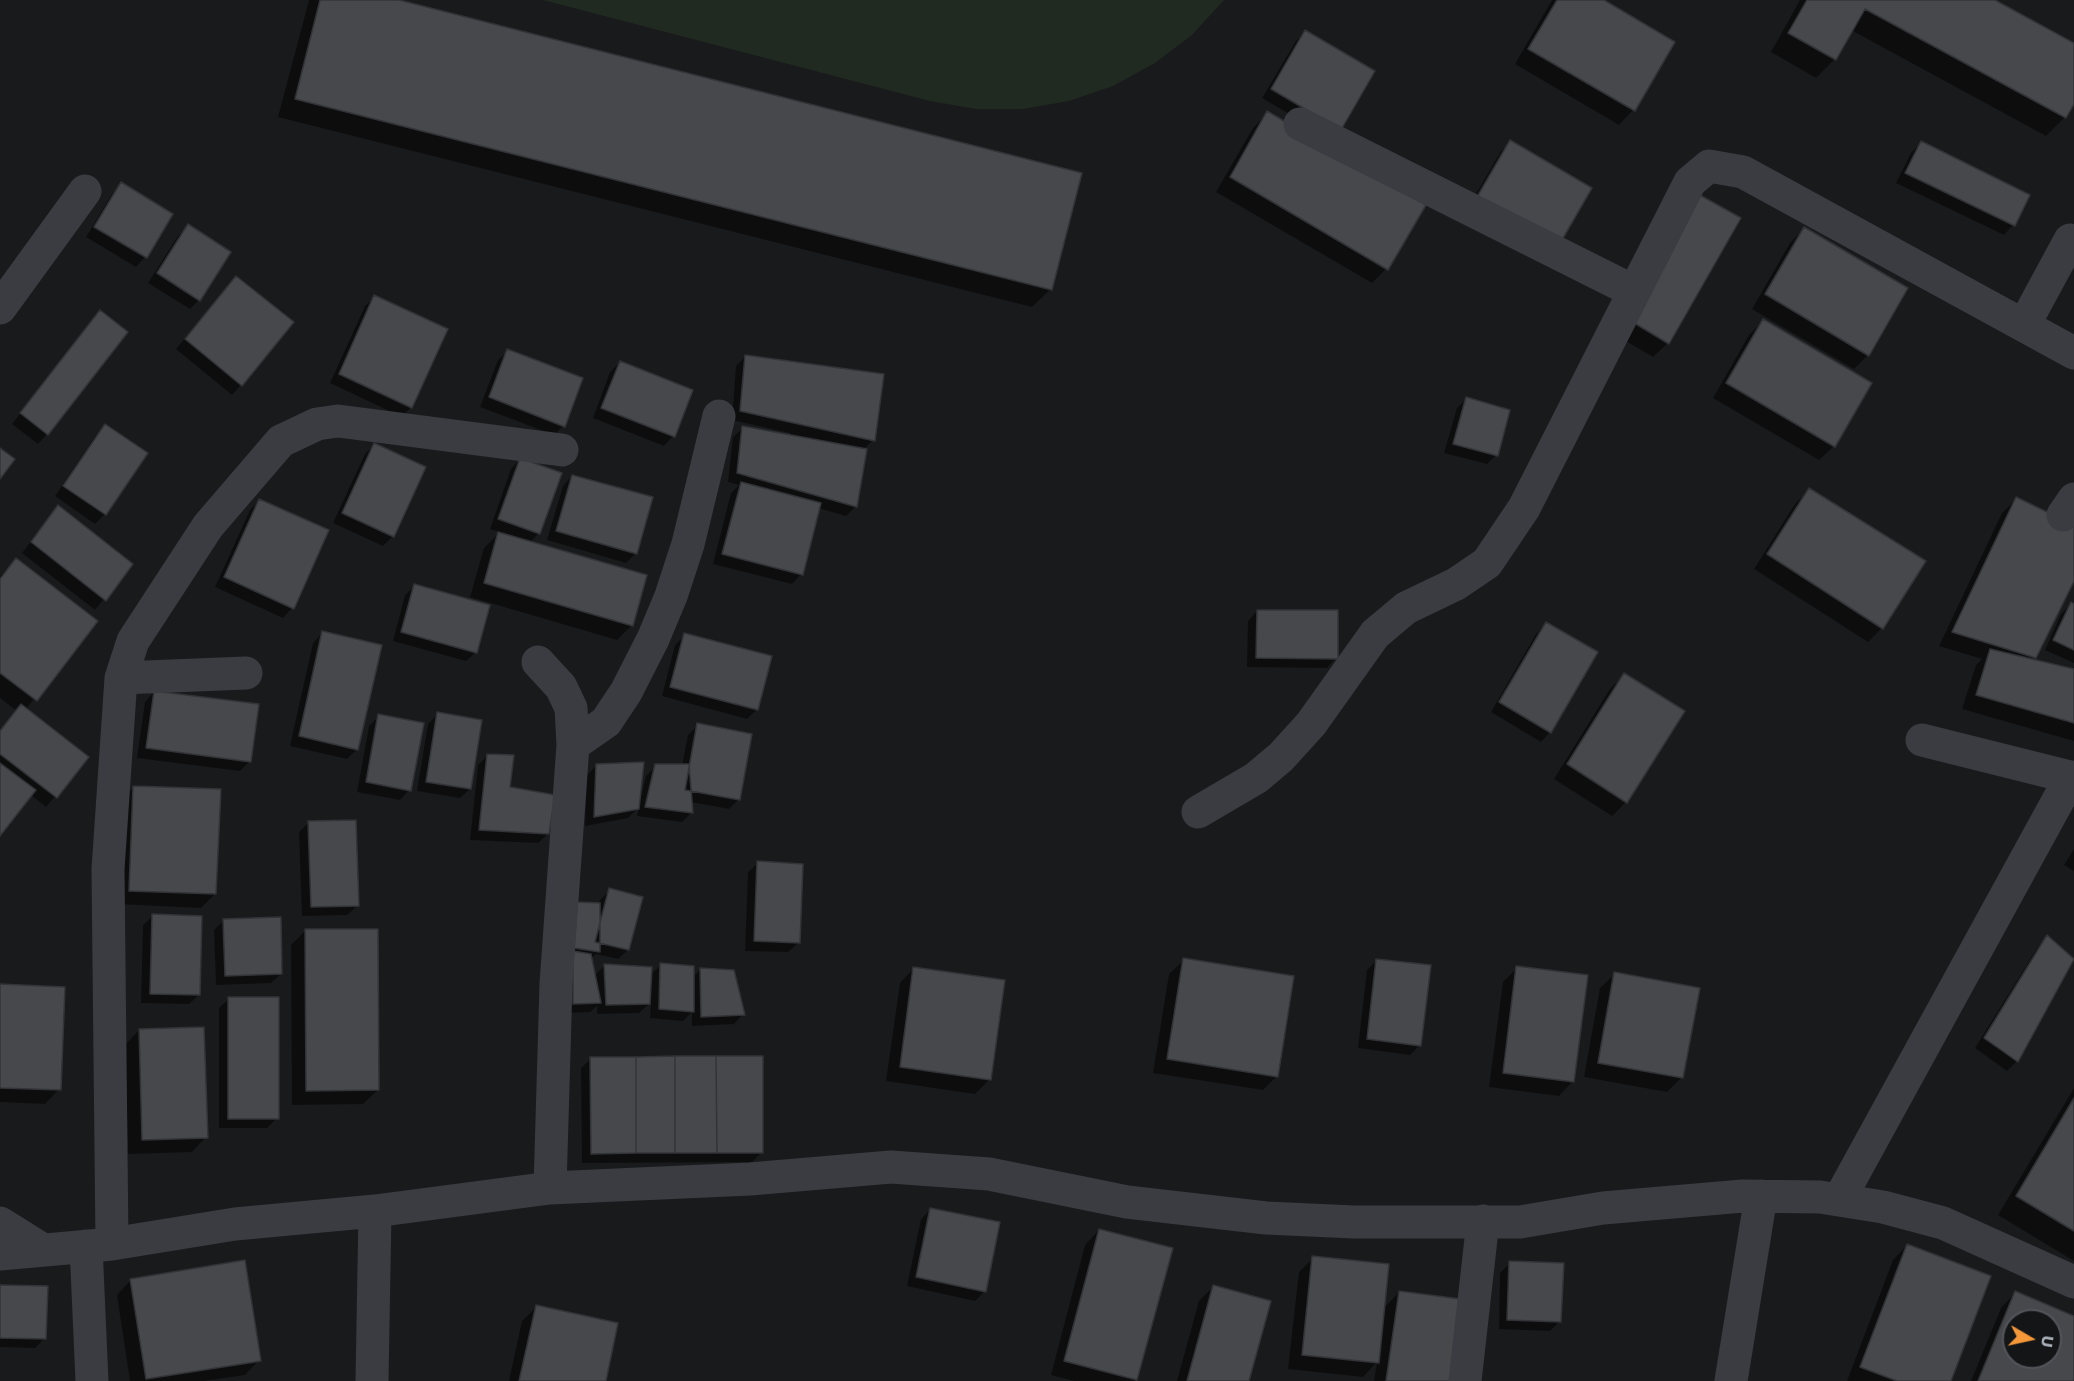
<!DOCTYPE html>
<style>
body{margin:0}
#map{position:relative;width:2074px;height:1381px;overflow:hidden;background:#191a1c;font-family:Commissioner,sans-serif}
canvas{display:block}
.north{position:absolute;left:2002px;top:1309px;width:60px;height:60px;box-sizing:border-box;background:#141517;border:2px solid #515459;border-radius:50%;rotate:99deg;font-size:16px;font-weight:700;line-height:24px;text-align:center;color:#acb3bb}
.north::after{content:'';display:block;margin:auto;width:21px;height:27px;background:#f49739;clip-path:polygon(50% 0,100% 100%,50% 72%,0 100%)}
</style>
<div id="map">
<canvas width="2074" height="1381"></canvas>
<div class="north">U</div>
</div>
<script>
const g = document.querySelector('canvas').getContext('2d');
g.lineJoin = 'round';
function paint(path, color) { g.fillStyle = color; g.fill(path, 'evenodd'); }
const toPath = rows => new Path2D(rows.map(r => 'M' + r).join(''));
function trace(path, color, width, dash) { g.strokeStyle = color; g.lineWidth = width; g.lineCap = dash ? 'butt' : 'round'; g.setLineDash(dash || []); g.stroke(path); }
paint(toPath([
 [543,0,1224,0,1192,35,1155,63,1113,86,1069,101,1023,109,976,109,930,101]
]), '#212a21');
paint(toPath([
 [309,0,392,0,1051,289,1032,307,278,117],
 [1552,0,1601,0,1673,42,1633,110,1619,125,1515,64],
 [1800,0,1991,0,2074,45,2074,101,2065,117,2046,136,1851,30,1835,59,1816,78,1771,52],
 [1305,32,1330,138,1262,98,1296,41],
 [1268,113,1386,269,1372,283,1216,192,1253,128],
 [1511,142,1557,245,1476,194,1501,151],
 [1921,143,2028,195,2013,225,2004,235,1896,183,1911,153],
 [122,184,171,214,145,257,136,267,86,237,112,194],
 [1739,219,1668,343,1653,357,1612,333],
 [188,226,199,300,190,309,148,283,178,236],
 [1804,229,1868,355,1854,369,1752,309,1790,243],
 [236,278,241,385,232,395,176,349],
 [375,297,411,407,402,417,330,383,365,306],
 [100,312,47,434,38,444,12,424],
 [1763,321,1834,446,1819,460,1713,398,1749,335],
 [508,351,563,426,554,435,480,407,498,360],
 [745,357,873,440,865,448,856,506,846,516,818,508,801,574,792,584,713,564,731,493,739,485,728,482,733,437,743,428,789,436,790,433,732,420,736,366],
 [620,362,673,436,664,446,593,418,610,372],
 [1466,399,1496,455,1487,464,1444,453,1457,408],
 [105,426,105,514,95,524,55,496,96,435],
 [375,444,393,536,383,546,333,523,365,454],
 [520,459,539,533,529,543,646,576,631,626,617,640,470,597,484,548,500,532,490,529,511,469],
 [572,476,635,554,626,563,547,540,563,486],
 [1809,490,1882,628,1868,642,1754,569,1795,504],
 [2016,499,2074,527,2074,578,2031,660,2074,671,2074,741,1962,709,1976,665,1982,659,1939,646,2002,513],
 [260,500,292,608,283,618,215,587,250,510],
 [58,507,131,564,95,610,22,553],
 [16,560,96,621,25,710,87,758,46,807,31,795,0,834,0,731,17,711,0,698,0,576],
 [415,586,476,652,466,661,393,641,405,595],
 [2071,604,2074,606,2074,663,2045,650,2061,614],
 [1257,611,1336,658,1327,668,1247,667,1248,621],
 [1546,624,1550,732,1541,742,1491,712,1536,634],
 [322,633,357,749,347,759,290,746,313,643],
 [685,635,757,709,747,719,662,696,675,645],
 [1624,675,1626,802,1612,816,1554,779,1610,689],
 [154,692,250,761,240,771,137,758,145,702],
 [438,714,470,789,460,798,417,791,428,724],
 [379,716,409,790,400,800,357,792,369,726],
 [698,725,739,799,729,809,691,802,692,812,682,822,637,816,639,807,628,818,585,826,587,775,597,765,640,800,646,776,656,766,682,766,688,735],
 [488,755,509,788,548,834,538,843,470,840,478,765],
 [134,787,215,894,201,908,116,904,120,802],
 [309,822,357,906,347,915,302,916,299,832],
 [2074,849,2074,871,2064,865],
 [758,863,798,943,788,952,745,951,748,872],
 [610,890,628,950,618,959,596,954,591,959,594,976,605,965,650,975,661,965,692,978,701,969,743,1014,734,1024,692,1026,692,1012,683,1021,650,1018,651,1002,639,1013,597,1014,597,1006,590,1012,564,1013,564,962,600,900],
 [153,916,199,995,189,1004,141,1003,143,925],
 [224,920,281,974,271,983,216,985,214,930],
 [305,931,378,1090,363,1104,292,1105,291,945],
 [2047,937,2073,958,2017,1061,2007,1071,1975,1048,2038,947],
 [1184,960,1277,1076,1263,1090,1153,1073,1169,974],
 [1377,960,1420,1045,1410,1055,1358,1048,1367,970],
 [914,968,990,1079,975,1094,886,1081,900,983],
 [1517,968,1573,1081,1559,1096,1489,1087,1503,982],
 [1615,974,1682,1077,1667,1092,1584,1077,1600,988],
 [0,986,59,1089,45,1104,0,1102],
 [229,999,277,1118,267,1128,219,1128,219,1008],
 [139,1030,206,1137,192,1152,128,1154,125,1045],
 [591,1059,762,1152,752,1162,582,1163,581,1068],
 [2074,1088,2074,1261,1998,1215],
 [931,1209,985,1291,975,1301,907,1286,921,1219],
 [1099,1230,1136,1379,1134,1381,1074,1381,1051,1375,1085,1245],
 [1907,1245,1949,1381,1847,1381,1893,1260],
 [1313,1258,1383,1309,1399,1292,1455,1381,1374,1381,1377,1362,1363,1377,1288,1369,1299,1272],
 [1510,1263,1560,1321,1550,1331,1499,1329,1500,1273],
 [131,1280,259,1360,245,1375,204,1381,130,1381,117,1295],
 [0,1286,45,1338,35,1348,0,1347],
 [1213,1287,1248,1381,1177,1381,1199,1301],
 [2015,1293,2074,1317,2074,1381,1971,1381,2001,1308],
 [2014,1321,2050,1321,2050,1357,2014,1357],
 [536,1307,604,1381,509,1381,522,1321]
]), '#0007');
const building = toPath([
 [320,0,399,0,1082,173,1052,290,295,99,320,0],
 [1557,0,1604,0,1675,42,1635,111,1528,49,1557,0],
 [1807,0,1995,0,2074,43,2074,104,2066,118,1865,9,1836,60,1788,33,1807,0],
 [1305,30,1375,71,1341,130,1271,89,1305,30],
 [1267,111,1426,205,1388,270,1230,177,1267,111],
 [1510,140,1592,188,1559,245,1477,197,1510,140],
 [1921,141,2030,195,2015,226,1905,173,1921,141],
 [121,182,173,214,147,258,94,227,121,182],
 [1698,194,1741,218,1669,344,1626,318,1698,194],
 [188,224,231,252,200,301,157,273,188,224],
 [1804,227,1908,288,1869,356,1765,294,1804,227],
 [236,276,294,322,242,386,185,339,236,276],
 [374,295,448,329,412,408,339,374,374,295],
 [100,310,128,332,48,435,20,413,100,310],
 [1763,319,1872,383,1835,447,1726,383,1763,319],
 [507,349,583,378,565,427,489,397,507,349],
 [745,355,884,374,875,441,740,411,745,355],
 [620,361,693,390,675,437,601,408,620,361],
 [1466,397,1510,410,1498,456,1453,444,1466,397],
 [105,424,148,453,106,515,63,486,105,424],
 [742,426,867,449,857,507,737,473,742,426],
 [374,443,426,467,394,537,342,513,374,443],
 [0,448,15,459,0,479,0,448],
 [520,458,562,473,540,534,498,519,520,458],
 [572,475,653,497,637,554,556,531,572,475],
 [741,482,821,503,803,575,722,554,741,482],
 [1809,488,1926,561,1883,629,1767,554,1809,488],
 [2016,497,2074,525,2074,581,2036,658,1952,632,2016,497],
 [259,499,329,530,294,609,224,577,259,499],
 [58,505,133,564,106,601,31,542,58,505],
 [498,532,647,575,633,626,484,583,498,532],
 [16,558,98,621,37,701,0,673,0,579,16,558],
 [414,584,490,605,477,653,401,632,414,584],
 [2071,602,2074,604,2074,650,2053,640,2071,602],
 [1257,610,1338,610,1338,659,1256,658,1257,610],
 [1546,622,1598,652,1551,733,1499,702,1546,622],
 [322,631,382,645,358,750,299,736,322,631],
 [684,633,772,656,758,710,670,687,684,633],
 [1990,649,2074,669,2074,723,1976,695,1990,649],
 [1624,673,1685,711,1627,803,1567,764,1624,673],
 [154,691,259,704,251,762,146,748,154,691],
 [21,704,89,757,57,798,0,754,0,731,21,704],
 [437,712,482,720,471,789,426,782,437,712],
 [378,714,424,723,411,791,366,782,378,714],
 [697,723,752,734,740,800,685,790,697,723],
 [487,754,514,755,510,787,555,795,549,834,479,830,487,754],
 [644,762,639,809,594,817,596,764,644,762],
 [0,763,36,790,0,836,0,763],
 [655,764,689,764,693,813,645,807,655,764],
 [133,786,221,789,216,894,129,891,133,786],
 [356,820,359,906,311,907,308,821,356,820],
 [757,861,803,864,800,943,754,941,757,861],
 [609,888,643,897,629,950,595,942,609,888],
 [577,902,600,903,600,952,574,948,577,902],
 [152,914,202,916,200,995,150,994,152,914],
 [281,917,282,974,225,976,223,919,281,917],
 [305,929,378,929,379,1090,306,1091,305,929],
 [2047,935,2074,959,2018,1062,1984,1038,2047,935],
 [573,951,591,954,601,1003,573,1004,573,951],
 [1183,958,1294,976,1278,1077,1167,1059,1183,958],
 [1376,959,1431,965,1421,1046,1367,1039,1376,959],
 [660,963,694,966,694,1012,659,1009,660,963],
 [604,964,652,967,650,1004,606,1005,604,964],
 [1516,966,1588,975,1574,1082,1503,1073,1516,966],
 [913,967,1005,980,991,1080,900,1067,913,967],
 [700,968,734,970,745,1015,701,1017,700,968],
 [1614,972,1700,988,1683,1078,1598,1063,1614,972],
 [0,984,65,987,61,1090,0,1088,0,984],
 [228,997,279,997,279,1119,228,1119,228,997],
 [204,1027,208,1138,142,1140,139,1029,204,1027],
 [675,1056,675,1153,636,1153,636,1057,675,1056],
 [675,1056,716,1056,717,1153,675,1153,675,1056],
 [716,1056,763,1056,763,1153,717,1153,716,1056],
 [590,1057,636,1057,636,1153,591,1154,590,1057],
 [2074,1098,2074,1231,2016,1196,2074,1098],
 [930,1208,1000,1222,986,1292,916,1277,930,1208],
 [1099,1229,1173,1248,1137,1380,1064,1361,1099,1229],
 [1907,1244,1991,1276,1951,1381,1897,1381,1860,1367,1907,1244],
 [1312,1256,1389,1264,1379,1363,1302,1355,1312,1256],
 [245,1260,261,1361,146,1379,130,1279,245,1260],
 [1509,1261,1564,1263,1561,1322,1507,1320,1509,1261],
 [0,1285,48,1286,46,1339,0,1338,0,1285],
 [1213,1285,1271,1301,1249,1381,1187,1381,1213,1285],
 [1399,1291,1468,1300,1457,1381,1386,1381,1399,1291],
 [2015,1291,2074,1316,2074,1381,1978,1381,2015,1291],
 [2014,1321,2050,1321,2050,1357,2014,1357,2014,1321],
 [536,1305,618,1323,606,1381,519,1381,536,1305]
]);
paint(building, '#46484c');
trace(building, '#333438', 1.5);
trace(toPath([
 [1300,124,1633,291],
 [0,308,85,191],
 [2024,325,2070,240],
 [2063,515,2074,499],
 [538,662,561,687,571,708,573,745,556,984,550,1188],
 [121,678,246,673],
 [1922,740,2074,778],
 [573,745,606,722,626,692,653,639,671,596,688,544,719,416],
 [1198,812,1256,778,1281,757,1311,724,1375,634,1406,608,1456,584,1487,563,1524,508,1690,182,1709,166,1743,172,2074,353],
 [1839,1200,2071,777],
 [0,1223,40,1248],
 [112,1244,108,869,121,678,133,641,208,526,281,441,317,424,338,421,562,450],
 [86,1246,92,1381],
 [0,1254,112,1244,235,1224,375,1211,550,1188,750,1179,891,1167,989,1174,1127,1202,1266,1218,1354,1222,1520,1222,1603,1208,1743,1196,1820,1197,1883,1207,1943,1223,2074,1282],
 [372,1381,375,1211],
 [1465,1381,1483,1221],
 [1731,1381,1761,1196]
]), '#3a3c41', 33);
</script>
